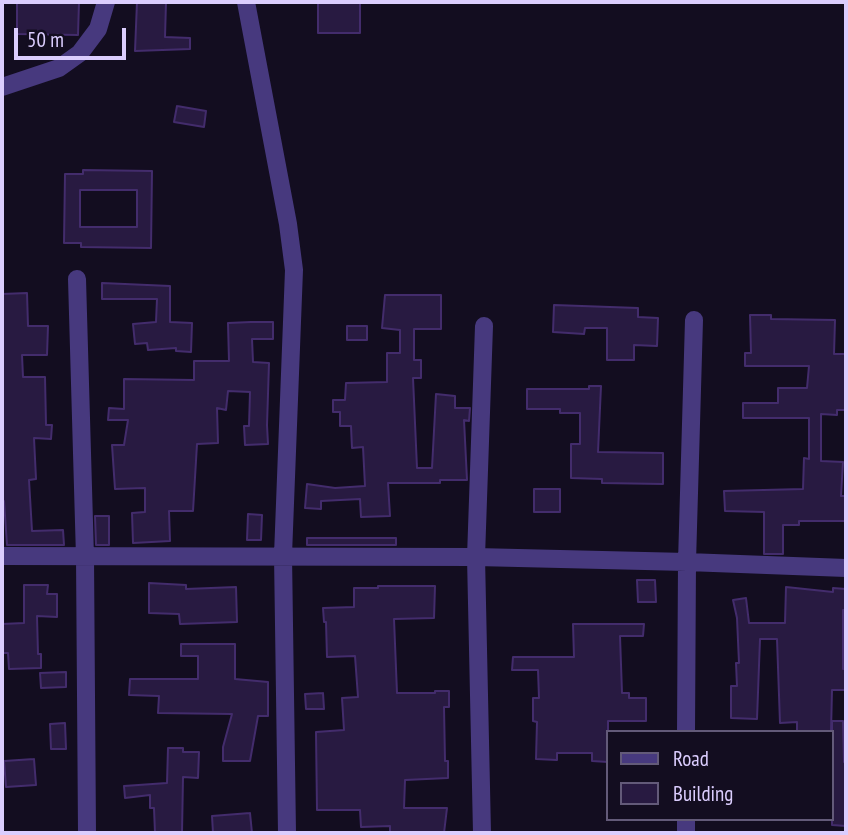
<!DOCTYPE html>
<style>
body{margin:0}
#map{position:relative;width:848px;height:835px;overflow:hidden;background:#130d20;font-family:"PT Sans Narrow",sans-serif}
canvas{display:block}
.frame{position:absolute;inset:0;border:4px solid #dbcdfe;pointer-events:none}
.legend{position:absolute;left:606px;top:730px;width:228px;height:91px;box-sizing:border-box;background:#130d20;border:2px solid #635a79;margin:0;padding:9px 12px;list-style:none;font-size:21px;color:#dbcdfe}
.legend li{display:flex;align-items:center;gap:14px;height:35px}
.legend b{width:35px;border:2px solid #635a79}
.scale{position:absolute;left:14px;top:28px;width:112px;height:32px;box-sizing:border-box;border:4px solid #dbcdfe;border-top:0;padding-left:9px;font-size:21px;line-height:24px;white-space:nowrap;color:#dbcdfe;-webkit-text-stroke:5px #130d20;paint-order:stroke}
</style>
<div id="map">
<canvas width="848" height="835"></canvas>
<div class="frame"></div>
<ul class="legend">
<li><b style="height:9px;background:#47397e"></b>Road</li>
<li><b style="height:19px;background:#281a41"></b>Building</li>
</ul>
<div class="scale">50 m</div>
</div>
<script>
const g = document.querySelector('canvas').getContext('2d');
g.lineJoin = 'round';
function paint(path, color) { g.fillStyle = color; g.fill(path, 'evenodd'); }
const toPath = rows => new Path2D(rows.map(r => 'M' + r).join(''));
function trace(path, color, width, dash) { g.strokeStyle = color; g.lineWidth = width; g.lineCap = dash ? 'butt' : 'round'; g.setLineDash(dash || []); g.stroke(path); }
const building = toPath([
 [17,2,79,2,78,35,17,34,17,2],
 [137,2,166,2,165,37,190,38,190,49,135,51,137,2],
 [318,2,360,2,360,33,318,33,318,2],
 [177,106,206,111,204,127,174,122,177,106],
 [83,170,152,171,151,248,81,247,81,243,64,243,65,174,83,174,83,170],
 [80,190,137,190,137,227,80,227,80,190],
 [102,283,170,286,170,322,192,323,191,352,176,351,176,348,148,350,147,343,135,344,133,324,156,322,157,299,102,299,102,283],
 [27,293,28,326,48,326,47,355,22,355,23,377,45,377,46,425,52,425,51,439,34,438,36,479,29,480,32,531,63,530,64,545,7,545,4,501,2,502,2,294,27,293],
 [385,295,441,295,441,329,414,329,414,360,421,360,421,378,413,378,417,468,432,468,436,394,455,396,455,408,470,408,469,421,464,420,467,480,440,480,440,483,388,483,390,516,361,517,360,499,321,501,321,509,305,508,307,484,335,488,365,486,363,447,352,448,351,426,340,426,340,412,333,412,333,400,345,400,346,383,387,382,387,353,400,353,400,330,382,328,385,295],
 [554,305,638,308,638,317,658,318,657,346,634,345,634,360,607,360,607,328,585,328,584,334,553,332,554,305],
 [750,315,771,315,771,319,835,320,834,354,846,354,846,410,837,410,837,415,821,414,821,461,843,462,841,496,846,496,846,521,799,521,799,525,783,525,783,554,764,554,764,512,725,511,724,491,803,489,804,458,809,459,809,418,743,418,743,403,778,403,778,388,807,388,809,366,745,366,745,353,751,353,750,315],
 [251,322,273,322,273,339,252,339,253,362,269,363,267,425,268,444,245,445,244,426,249,426,250,392,228,391,226,410,217,408,218,443,197,444,193,511,169,511,170,541,133,543,132,513,145,512,145,488,115,489,112,445,124,445,128,420,108,420,109,408,124,409,124,379,194,380,194,361,229,361,228,323,251,322],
 [347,326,367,326,367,340,347,340,347,326],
 [589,386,601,386,598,452,663,453,663,484,602,483,602,479,571,478,571,444,580,444,580,413,560,413,560,409,527,409,527,389,589,389,589,386],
 [534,489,560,489,560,512,534,512,534,489],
 [248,514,262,515,261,540,247,540,248,514],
 [95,516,109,516,109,545,96,545,95,516],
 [307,538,396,538,396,545,307,545,307,538],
 [637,580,655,580,656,602,638,602,637,580],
 [149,583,186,585,186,589,236,587,237,622,180,624,179,614,149,613,149,583],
 [24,585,48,585,47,594,57,594,57,617,37,616,38,654,41,654,41,668,9,669,8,653,2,653,2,624,24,623,24,585],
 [378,586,435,586,434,618,394,619,397,693,435,693,435,691,449,691,449,707,444,707,445,761,448,761,448,778,405,780,404,808,447,808,444,833,390,833,390,826,361,827,360,810,317,810,316,732,344,730,342,698,358,697,355,656,327,657,326,622,324,622,323,608,354,607,354,588,378,588,378,586],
 [786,587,833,592,833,588,846,589,846,610,843,610,843,669,846,669,846,690,832,690,831,732,797,732,797,722,780,723,777,639,760,639,757,719,731,718,731,686,737,686,736,663,739,663,737,618,733,600,746,598,749,623,785,623,786,587],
 [573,624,644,624,643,636,620,636,622,693,629,693,629,698,646,698,646,721,608,721,608,762,592,761,592,753,557,753,557,760,536,759,537,722,533,721,533,698,539,698,538,670,512,670,513,657,574,657,573,624],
 [181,644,235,644,235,679,268,682,268,716,258,716,250,761,223,761,223,747,232,714,158,713,159,696,129,695,130,679,198,679,198,656,181,656,181,644],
 [66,672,66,687,41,688,40,673,66,672],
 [323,693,324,709,306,709,305,694,323,693],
 [832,721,843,721,844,762,846,762,846,826,832,825,832,721],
 [65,723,66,749,51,749,50,724,65,723],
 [168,748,183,748,183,752,199,752,198,778,183,777,182,833,155,833,154,808,150,808,150,795,125,798,124,786,167,783,168,748],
 [34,759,36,785,6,787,4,761,34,759],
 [250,813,252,833,213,833,212,816,250,813]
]);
paint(building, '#281a41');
trace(building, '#432c6c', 2);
trace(toPath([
 [246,2,288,224,294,270,283,555,287,833],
 [2,87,59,68,80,53,98,29,106,2],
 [77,279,85,557,87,833],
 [2,556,476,557,687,562,846,568],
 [686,732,687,562,694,320],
 [482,833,476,557,484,326],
 [686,833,686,819]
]), '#47397e', 18);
</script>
